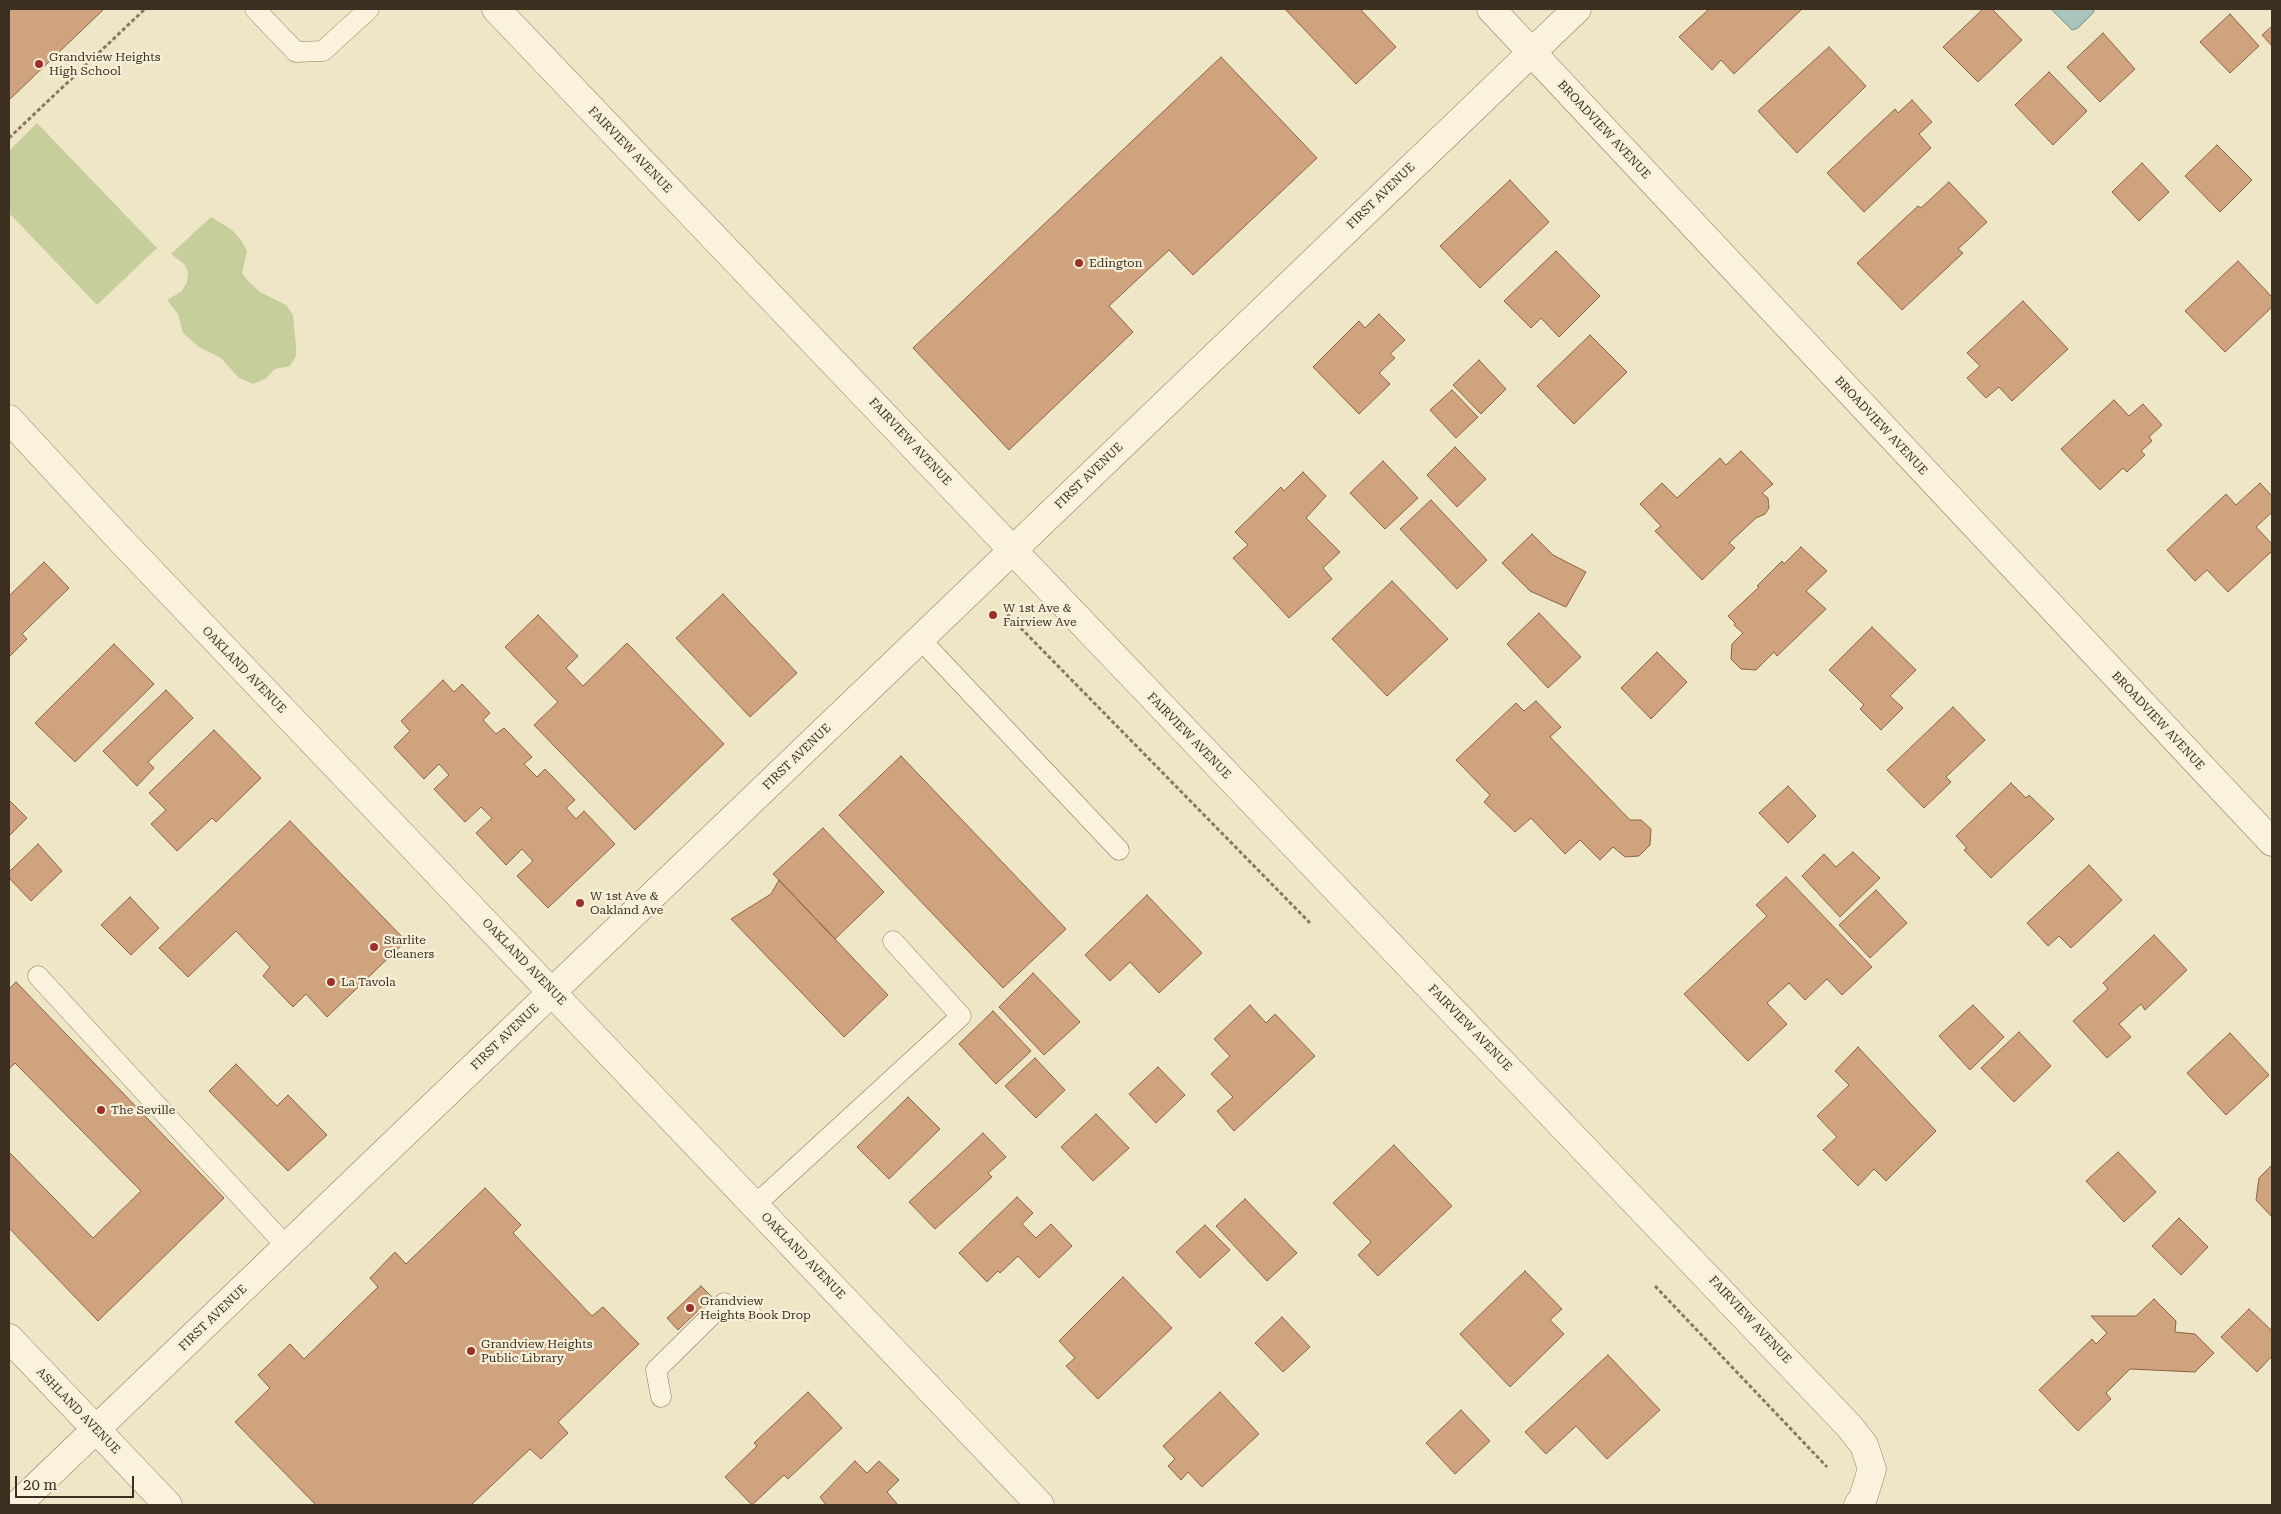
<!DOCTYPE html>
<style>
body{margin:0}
#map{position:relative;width:2281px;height:1514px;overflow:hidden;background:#efe6c8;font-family:"Roboto Serif",serif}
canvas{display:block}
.frame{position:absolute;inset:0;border:10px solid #3c2f20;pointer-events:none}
.scale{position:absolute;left:15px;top:1476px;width:119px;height:22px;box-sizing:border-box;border:2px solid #3c2f20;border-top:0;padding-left:6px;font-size:15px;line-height:18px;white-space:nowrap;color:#3c2f20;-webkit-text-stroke:4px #f7efd8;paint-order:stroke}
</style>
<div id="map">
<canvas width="2281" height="1514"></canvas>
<div class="frame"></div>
<div class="scale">20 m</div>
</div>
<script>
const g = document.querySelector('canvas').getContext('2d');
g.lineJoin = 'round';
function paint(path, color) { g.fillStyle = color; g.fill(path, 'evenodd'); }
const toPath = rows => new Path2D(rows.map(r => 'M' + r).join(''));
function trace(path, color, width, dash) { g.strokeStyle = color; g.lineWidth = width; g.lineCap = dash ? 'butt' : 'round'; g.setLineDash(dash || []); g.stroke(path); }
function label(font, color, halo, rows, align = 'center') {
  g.font = font + ' "Roboto Serif",serif'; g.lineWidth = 4.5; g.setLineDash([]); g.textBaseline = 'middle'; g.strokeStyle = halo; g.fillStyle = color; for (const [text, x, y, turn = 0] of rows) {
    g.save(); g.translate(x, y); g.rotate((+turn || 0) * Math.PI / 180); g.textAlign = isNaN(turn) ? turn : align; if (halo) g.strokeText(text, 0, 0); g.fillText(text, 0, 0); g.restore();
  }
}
paint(toPath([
 [37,123,157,248,97,305,9,213,9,151],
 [211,217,232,230,241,240,247,251,242,273,248,281,260,292,286,305,293,315,296,345,296,356,290,366,275,369,265,379,253,384,239,378,221,358,199,347,183,333,178,314,167,300,182,291,187,282,188,272,184,264,171,254]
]), '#c6ce9b');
const water = toPath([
 [2051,9,2093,9,2094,12,2078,28,2072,30,2051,9]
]);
paint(water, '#a9c3bd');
trace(water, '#6f928b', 1);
const building = toPath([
 [9,9,104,9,9,100,9,9],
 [1285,9,1360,9,1396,47,1356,84,1285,9],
 [1709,9,1802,9,1734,74,1721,60,1712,70,1679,37,1709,9],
 [1983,9,1992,9,2022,40,1978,82,1943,47,1983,9],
 [2230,14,2259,46,2230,73,2200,42,2230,14],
 [2272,26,2272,46,2262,35,2272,26],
 [2103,33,2135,69,2100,102,2067,67,2103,33],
 [1829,47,1866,86,1797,153,1758,111,1829,47],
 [1221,57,1317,158,1193,275,1169,250,1109,306,1133,332,1009,450,913,348,1221,57],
 [2049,72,2087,111,2053,145,2015,105,2049,72],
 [1912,100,1932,122,1919,134,1931,148,1864,212,1827,173,1895,109,1898,113,1912,100],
 [2217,145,2252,180,2220,212,2185,176,2217,145],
 [2142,163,2169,192,2139,221,2112,192,2142,163],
 [1510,180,1549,222,1480,288,1440,246,1510,180],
 [1949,182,1987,222,1958,249,1963,253,1902,310,1857,263,1918,206,1921,208,1949,182],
 [1556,251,1600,296,1559,337,1541,318,1531,328,1504,301,1556,251],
 [2238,261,2272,297,2272,307,2225,352,2185,311,2238,261],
 [2023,301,2068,349,2012,401,1999,387,1986,398,1967,378,1980,366,1967,353,2023,301],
 [1379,314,1405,340,1390,354,1395,358,1379,373,1390,384,1359,414,1313,367,1359,321,1365,328,1379,314],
 [1590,335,1627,372,1574,424,1537,386,1590,335],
 [1479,360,1506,389,1481,414,1453,385,1479,360],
 [1452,390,1478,417,1456,438,1430,410,1452,390],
 [2114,400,2129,416,2143,404,2162,425,2149,437,2152,441,2141,451,2145,455,2127,472,2123,468,2100,490,2061,449,2114,400],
 [1455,447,1486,479,1457,507,1427,475,1455,447],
 [1741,451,1773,484,1762,493,1768,498,1769,508,1765,514,1756,518,1729,543,1735,548,1702,580,1655,531,1661,526,1640,504,1662,483,1677,498,1720,458,1726,465,1741,451],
 [1383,461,1418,498,1385,529,1350,493,1383,461],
 [1303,472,1326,496,1306,518,1340,552,1323,568,1332,579,1289,618,1233,558,1248,545,1235,532,1281,487,1284,491,1303,472],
 [2260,483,2272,496,2272,512,2256,527,2272,544,2272,551,2228,592,2207,570,2195,581,2167,550,2226,494,2236,505,2260,483],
 [1431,500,1487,560,1457,589,1400,529,1431,500],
 [1532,534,1553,555,1586,572,1566,607,1530,591,1502,563,1532,534],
 [1801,547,1827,571,1806,591,1826,609,1777,656,1774,652,1756,670,1741,669,1731,659,1732,644,1743,633,1734,625,1735,623,1728,616,1759,587,1757,586,1782,561,1784,564,1801,547],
 [44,562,69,588,22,634,27,639,9,657,9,596,44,562],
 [1392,581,1448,639,1387,696,1332,639,1392,581],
 [723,594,797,673,750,717,676,638,723,594],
 [1539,613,1581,657,1548,688,1507,644,1539,613],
 [538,615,578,656,566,668,583,686,627,643,724,744,635,830,534,725,558,702,505,647,538,615],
 [1872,627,1916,670,1890,696,1903,708,1881,730,1860,709,1864,705,1829,670,1872,627],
 [114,644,154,684,75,762,35,723,114,644],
 [1657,652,1687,682,1651,719,1621,688,1657,652],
 [443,680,454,692,462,684,490,713,483,720,496,734,504,728,532,757,524,764,537,777,545,769,575,800,566,808,576,819,584,811,615,844,548,908,517,876,533,861,522,849,506,865,476,833,492,818,481,807,465,822,434,789,449,775,439,764,424,779,394,747,410,731,401,721,443,680],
 [166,690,193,718,148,762,154,768,137,786,103,751,166,690],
 [1536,701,1561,727,1550,737,1630,820,1641,820,1651,829,1650,845,1639,856,1625,857,1613,847,1600,860,1580,840,1565,854,1531,818,1515,832,1484,802,1490,795,1456,760,1516,703,1524,711,1536,701],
 [1953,707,1985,740,1946,777,1951,782,1924,808,1887,770,1953,707],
 [214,730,261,778,216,822,212,818,177,851,151,824,166,810,149,793,214,730],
 [901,756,1066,929,1003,988,839,815,901,756],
 [2011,783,2026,798,2029,795,2054,819,1991,878,1964,850,1967,848,1956,836,2011,783],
 [1788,786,1816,816,1788,843,1759,813,1788,786],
 [9,800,27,818,9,836,9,800],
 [290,821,406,941,327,1017,306,994,293,1007,263,976,270,967,236,931,188,977,159,948,290,821],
 [823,828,884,892,835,939,773,874,823,828],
 [38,844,62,871,31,901,9,878,9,872,38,844],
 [1853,852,1880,878,1840,917,1802,876,1824,854,1836,867,1853,852],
 [2089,865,2122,900,2071,948,2059,936,2048,946,2027,923,2089,865],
 [1786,877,1872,967,1842,995,1827,979,1805,1000,1789,983,1767,1003,1787,1024,1748,1061,1684,994,1767,916,1756,905,1786,877],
 [779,880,888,995,844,1037,731,919,771,894,779,880],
 [1876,890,1907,923,1870,958,1839,925,1876,890],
 [1147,895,1202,953,1159,993,1130,962,1110,981,1085,955,1147,895],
 [130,897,159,928,131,955,101,925,130,897],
 [2154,935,2187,970,2145,1010,2141,1004,2119,1024,2131,1037,2107,1058,2073,1021,2108,989,2103,983,2154,935],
 [1033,973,1080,1022,1044,1055,999,1007,1033,973],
 [16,982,224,1198,98,1321,9,1228,9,1152,93,1238,141,1191,15,1063,9,1069,9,989,16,982],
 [1250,1005,1266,1023,1275,1014,1315,1056,1234,1131,1217,1111,1233,1097,1211,1074,1230,1056,1214,1039,1250,1005],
 [1973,1005,2004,1037,1970,1070,1939,1036,1973,1005],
 [993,1011,1031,1051,996,1084,959,1044,993,1011],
 [2019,1032,2051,1066,2014,1102,1981,1068,2019,1032],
 [2230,1033,2269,1075,2226,1115,2187,1073,2230,1033],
 [1858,1047,1936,1131,1886,1181,1874,1169,1858,1186,1823,1150,1837,1137,1817,1116,1849,1085,1835,1071,1858,1047],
 [1035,1058,1065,1090,1036,1118,1005,1086,1035,1058],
 [236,1064,277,1106,288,1095,327,1135,288,1171,209,1091,236,1064],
 [1158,1067,1185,1095,1156,1123,1129,1094,1158,1067],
 [908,1097,940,1129,889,1179,857,1147,908,1097],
 [1096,1114,1129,1148,1093,1181,1061,1147,1096,1114],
 [983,1133,1006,1157,988,1173,992,1177,935,1229,909,1202,983,1133],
 [1394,1145,1452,1206,1378,1276,1358,1255,1371,1242,1333,1203,1394,1145],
 [2118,1152,2156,1192,2124,1222,2086,1181,2118,1152],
 [2272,1165,2272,1217,2256,1200,2259,1178,2272,1165],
 [485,1188,521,1225,513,1233,592,1316,603,1307,639,1344,558,1422,568,1433,541,1459,530,1449,471,1505,316,1505,235,1422,270,1388,258,1375,290,1344,304,1359,378,1287,370,1278,395,1252,406,1264,485,1188],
 [1017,1197,1033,1213,1022,1224,1036,1238,1051,1224,1072,1246,1039,1278,1018,1256,1000,1273,998,1271,987,1282,959,1253,1017,1197],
 [1245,1199,1297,1253,1267,1281,1216,1226,1245,1199],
 [2179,1218,2208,1247,2181,1275,2152,1246,2179,1218],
 [1205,1225,1230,1250,1200,1278,1176,1252,1205,1225],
 [1525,1271,1562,1309,1550,1320,1564,1334,1510,1387,1460,1334,1525,1271],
 [1123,1277,1172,1328,1098,1399,1066,1366,1075,1358,1059,1341,1123,1277],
 [701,1286,712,1297,678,1330,667,1318,701,1286],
 [2154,1299,2176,1321,2175,1332,2195,1334,2214,1353,2195,1372,2130,1369,2106,1393,2111,1399,2078,1431,2039,1390,2092,1339,2096,1344,2107,1333,2091,1316,2136,1316,2154,1299],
 [2249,1309,2272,1331,2272,1356,2257,1372,2221,1337,2249,1309],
 [1282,1317,1310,1347,1283,1372,1255,1343,1282,1317],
 [1608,1355,1660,1410,1607,1459,1576,1426,1546,1454,1525,1432,1608,1355],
 [808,1392,842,1428,788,1479,784,1475,752,1505,725,1477,757,1446,754,1443,808,1392],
 [1220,1392,1259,1434,1202,1487,1188,1472,1181,1480,1168,1466,1175,1459,1163,1446,1220,1392],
 [1461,1410,1490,1441,1455,1474,1426,1443,1461,1410],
 [855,1461,867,1473,879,1461,899,1480,887,1492,898,1505,826,1505,820,1497,855,1461]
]);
paint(building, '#cea37e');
trace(building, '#8c6342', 1);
const service = toPath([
 [255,9,296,52,323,51,369,9],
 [920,639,1119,850],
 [38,976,287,1247],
 [755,1205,961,1016,893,941],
 [661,1397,656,1370,724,1303,750,1311]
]);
const minor = toPath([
 [496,9,1849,1426,1864,1445,1872,1469,1863,1498,1858,1505],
 [1491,9,2272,842],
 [9,419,115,534,1040,1505],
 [9,1338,168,1505]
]);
const tertiary = toPath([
 [17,1505,1577,9]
]);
trace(service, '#8c785c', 21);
trace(minor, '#8c785c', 29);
trace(tertiary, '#8c785c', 29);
trace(toPath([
 [9,138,145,9],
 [1007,614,1310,923],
 [1655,1286,1827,1467]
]), '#8c785c', 3, [4, 2.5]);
trace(service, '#faf2dc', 20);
trace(minor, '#faf2dc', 28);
trace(tertiary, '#faf2dc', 28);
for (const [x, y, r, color] of [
 [39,64,5,"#9c302b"],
 [1079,263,5,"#9c302b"],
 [993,615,5,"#9c302b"],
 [580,903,5,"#9c302b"],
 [374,947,5,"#9c302b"],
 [331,982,5,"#9c302b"],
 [101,1110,5,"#9c302b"],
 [690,1308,5,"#9c302b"],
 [471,1351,5,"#9c302b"]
]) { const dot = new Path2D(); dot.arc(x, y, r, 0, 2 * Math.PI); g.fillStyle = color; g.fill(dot); trace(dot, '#f7efd8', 2); }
label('12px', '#3c2f20', '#f7efd8', [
 ["Grandview Heights",49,57],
 ["High School",49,71],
 ["Edington",1089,263],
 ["W 1st Ave &",1003,608],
 ["Fairview Ave",1003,622],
 ["W 1st Ave &",590,896],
 ["Oakland Ave",590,910],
 ["Starlite",384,940],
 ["Cleaners",384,954],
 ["La Tavola",341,982],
 ["The Seville",111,1110],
 ["Grandview",700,1301],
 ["Heights Book Drop",700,1315],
 ["Grandview Heights",481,1344],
 ["Public Library",481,1358]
], 'left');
label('12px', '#3c2f20', '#f7efd8', [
 ["BROADVIEW AVENUE",1604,130,47],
 ["FAIRVIEW AVENUE",630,150,46],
 ["FIRST AVENUE",1381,196,-44],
 ["BROADVIEW AVENUE",1881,426,47],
 ["FAIRVIEW AVENUE",910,442,47],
 ["FIRST AVENUE",1089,476,-44],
 ["OAKLAND AVENUE",244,670,46],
 ["BROADVIEW AVENUE",2158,721,47],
 ["FAIRVIEW AVENUE",1189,736,46],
 ["FIRST AVENUE",797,757,-44],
 ["OAKLAND AVENUE",524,962,46],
 ["FAIRVIEW AVENUE",1470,1028,46],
 ["FIRST AVENUE",505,1037,-44],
 ["OAKLAND AVENUE",803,1256,46],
 ["FIRST AVENUE",213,1318,-44],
 ["FAIRVIEW AVENUE",1750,1320,47],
 ["ASHLAND AVENUE",78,1411,46]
]);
</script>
